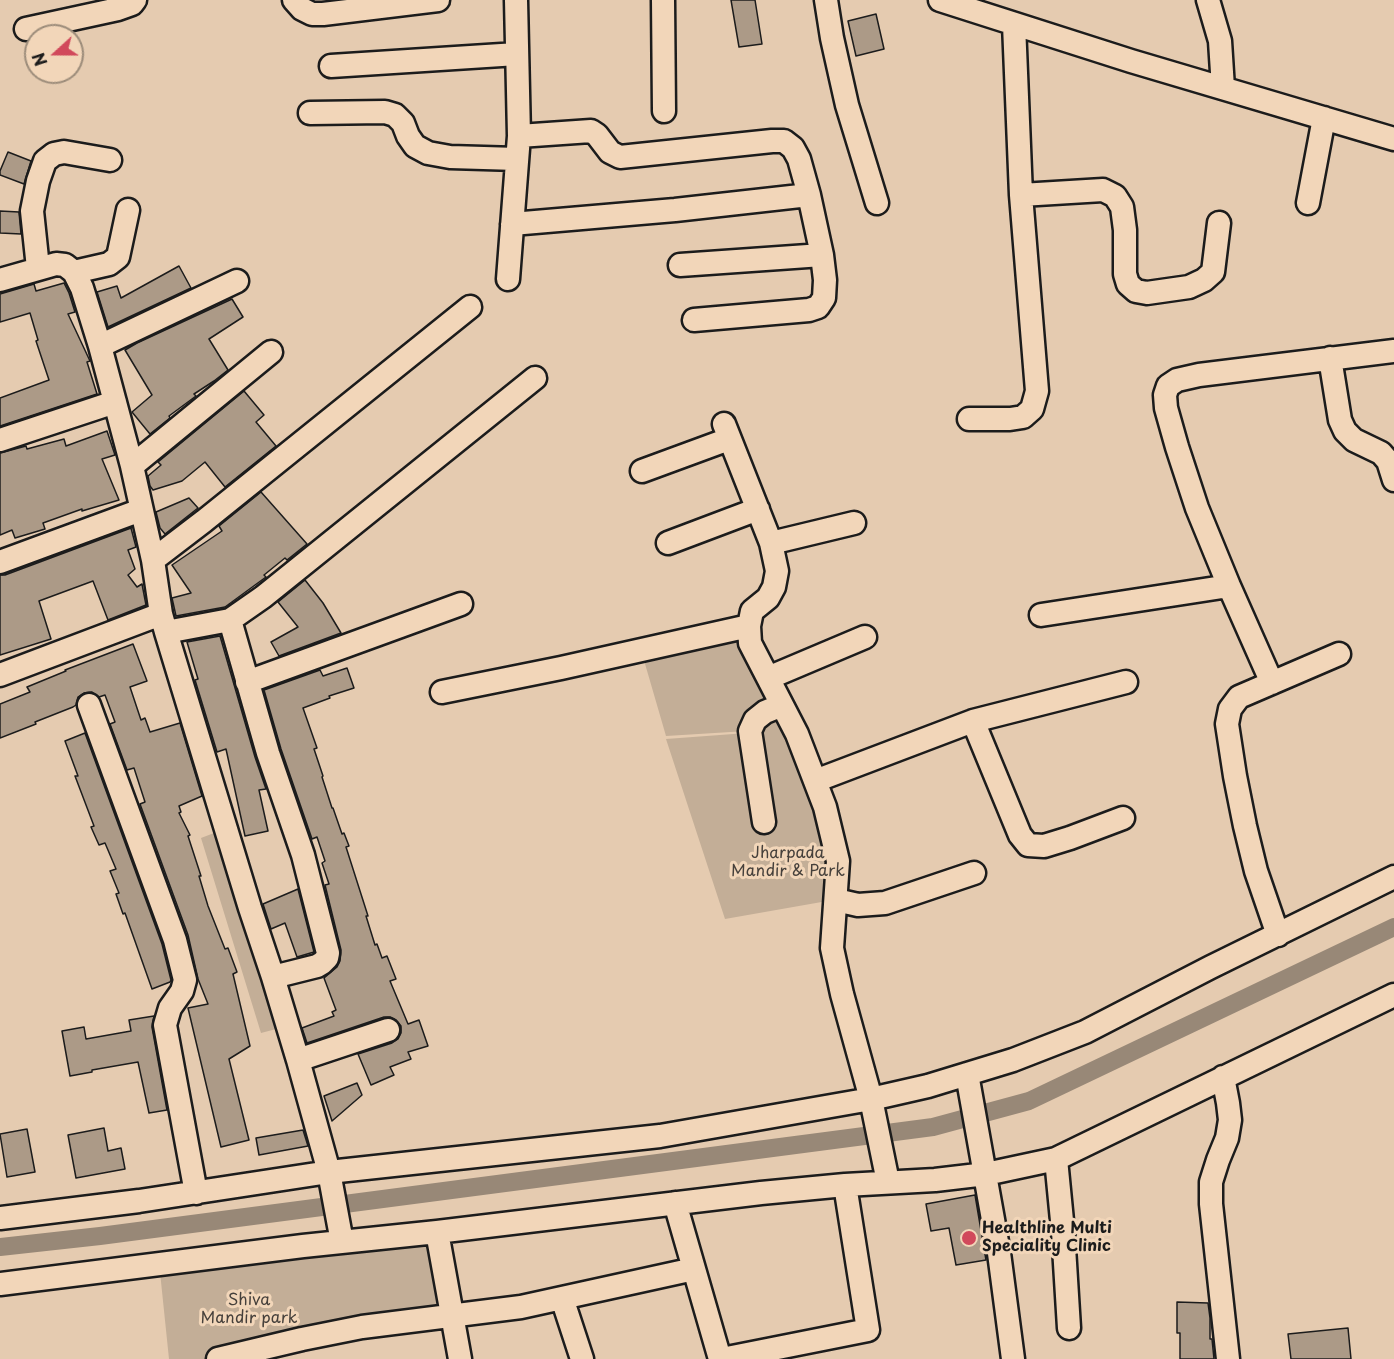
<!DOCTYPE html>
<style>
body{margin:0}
#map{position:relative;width:1394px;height:1359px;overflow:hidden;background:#e5cbb0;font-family:"Playpen Sans",sans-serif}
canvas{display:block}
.north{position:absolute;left:24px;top:24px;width:60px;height:60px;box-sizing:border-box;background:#f2d6b9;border:2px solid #9c8c7a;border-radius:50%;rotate:249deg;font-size:16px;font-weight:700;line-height:24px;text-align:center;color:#1c1c1c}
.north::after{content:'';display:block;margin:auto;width:21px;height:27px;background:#d1495b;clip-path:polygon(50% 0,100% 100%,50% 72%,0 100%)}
</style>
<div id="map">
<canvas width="1394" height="1359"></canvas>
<div class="north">N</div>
</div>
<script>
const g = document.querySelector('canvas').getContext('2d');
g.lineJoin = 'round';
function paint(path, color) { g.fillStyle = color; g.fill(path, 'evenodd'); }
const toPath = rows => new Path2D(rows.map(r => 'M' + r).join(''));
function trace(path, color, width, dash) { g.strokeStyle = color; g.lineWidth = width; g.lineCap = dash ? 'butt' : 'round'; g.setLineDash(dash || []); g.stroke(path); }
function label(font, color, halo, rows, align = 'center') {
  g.font = font + ' "Playpen Sans",sans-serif'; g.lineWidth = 6; g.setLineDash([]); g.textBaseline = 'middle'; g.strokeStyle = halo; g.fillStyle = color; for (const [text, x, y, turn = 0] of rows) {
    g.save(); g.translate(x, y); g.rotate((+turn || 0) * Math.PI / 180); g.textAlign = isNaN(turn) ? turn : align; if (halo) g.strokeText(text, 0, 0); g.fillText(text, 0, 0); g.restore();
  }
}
paint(toPath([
 [748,627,780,705,747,731,666,736,641,650],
 [781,709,836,862,833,900,725,919,666,739,747,733,753,732],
 [222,830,280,1028,261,1033,201,838],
 [435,1239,452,1316,257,1359,169,1359,160,1272]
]), '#c3ae97');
trace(toPath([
 [0,1247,100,1236,933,1127,1029,1101,1394,927]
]), '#988877', 18);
const building = toPath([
 [731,0,755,0,762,44,739,47,731,0],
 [876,14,884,49,856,56,848,21,876,14],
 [8,152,31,161,24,184,0,175,0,171,8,152],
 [0,211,19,212,21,234,0,233,0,211],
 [179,266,191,288,108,327,97,292,117,286,121,298,179,266],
 [64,283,69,293,75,312,68,314,90,361,87,362,97,394,0,426,0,398,49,380,36,341,38,340,30,313,0,322,0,294,34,284,36,291,64,283],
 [232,299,243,317,209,339,228,370,214,381,194,394,196,396,169,416,170,418,150,434,132,412,152,395,125,350,137,343,232,299],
 [244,391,264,415,256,422,276,446,225,487,205,462,182,481,153,490,150,486,148,476,161,465,158,462,244,391],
 [107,431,115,455,102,459,119,500,82,511,82,509,43,523,45,529,15,538,12,530,0,535,0,453,26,446,27,449,64,439,66,446,107,431],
 [261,492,307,544,287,560,285,558,264,575,266,577,225,607,176,616,172,598,191,593,172,565,222,531,219,526,261,492],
 [189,498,198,508,165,534,160,528,156,512,189,498],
 [131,528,136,547,128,550,135,569,128,575,137,587,142,584,146,605,108,620,93,581,39,601,51,639,0,655,0,575,5,575,131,528],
 [305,580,323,603,341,633,279,656,271,642,298,627,278,602,305,580],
 [220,636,255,757,266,789,259,790,268,831,245,836,226,749,217,752,195,680,198,679,187,642,220,636],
 [133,644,147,681,130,687,141,720,145,718,150,732,180,723,202,796,179,806,181,812,179,813,190,835,188,836,201,876,199,876,208,906,225,949,228,948,237,972,233,974,250,1046,229,1059,249,1140,221,1147,188,1008,208,1004,198,979,188,935,140,804,145,802,134,768,127,770,110,724,115,722,105,695,99,697,92,692,84,693,78,697,76,705,73,707,35,722,36,724,0,738,0,704,30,692,27,687,66,671,65,670,133,644],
 [347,668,354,688,329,696,330,698,303,708,317,748,314,749,323,776,322,777,332,808,333,808,342,834,344,833,349,846,346,847,368,916,366,916,375,945,377,944,382,958,387,956,396,979,390,981,408,1024,419,1020,428,1046,408,1052,411,1059,390,1067,394,1075,371,1085,358,1054,392,1043,398,1039,401,1033,401,1026,396,1020,390,1017,384,1017,307,1043,302,1028,334,1016,332,1012,336,1010,324,978,337,967,340,961,341,950,325,885,329,884,322,863,325,861,317,837,312,839,281,749,264,690,320,670,323,676,347,668],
 [85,733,162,944,171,980,170,982,152,989,125,913,123,914,116,894,119,893,110,871,116,869,105,843,99,845,91,827,94,826,75,776,78,776,65,741,85,733],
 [298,889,314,952,297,957,285,923,271,929,263,904,298,889],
 [154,1016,152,1027,167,1110,149,1113,138,1062,92,1070,92,1072,70,1076,62,1031,84,1027,86,1039,131,1031,129,1020,154,1016],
 [357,1083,362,1095,332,1121,324,1096,357,1083],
 [104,1128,108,1151,121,1148,125,1169,76,1178,68,1135,104,1128],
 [27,1129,35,1172,7,1177,0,1134,27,1129],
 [303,1130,308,1146,259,1155,256,1138,303,1130],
 [975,1195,986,1260,956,1265,949,1228,931,1231,926,1204,975,1195],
 [1177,1302,1208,1303,1210,1318,1210,1339,1212,1339,1214,1359,1180,1359,1180,1333,1177,1333,1177,1302],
 [1348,1328,1351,1359,1291,1359,1288,1334,1348,1328]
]);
paint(building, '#ac9a87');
trace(building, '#1c1c1c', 1.5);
const minor = toPath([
 [294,0,302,9,312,14,323,14,438,0],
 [663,0,664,111],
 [826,0,832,38,847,105,877,203],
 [940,0,1131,61,1394,139],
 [1208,0,1220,41,1223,88],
 [26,29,118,9,132,4,135,0],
 [331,66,517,54],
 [310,113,385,112,395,115,403,123,408,136,415,146,428,153,450,157,517,159],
 [519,136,591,131,597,135,610,152,620,157,772,141,784,141,793,148,799,159,809,195,822,255,825,280,824,298,818,307,809,310,694,320],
 [1021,195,1103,190,1115,196,1122,207,1125,230,1125,274,1128,284,1136,291,1147,293,1189,287,1204,280,1213,272,1219,223],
 [1308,203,1324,118],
 [512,224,675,210,809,195],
 [680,265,822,255],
 [38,268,32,211,38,181,45,161,54,154,64,152,110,160],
 [74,272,109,264,118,257,128,210],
 [508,279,519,136,516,0],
 [0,280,56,264,65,265,74,272,82,288,100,346,132,466,153,560,161,614,166,632,250,908,273,977,298,1060,329,1172,342,1242],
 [100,346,237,281],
 [1330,358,1340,420,1345,431,1354,440,1381,453,1388,461,1394,480],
 [969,419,1010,419,1023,417,1032,409,1037,391,1021,195,1014,24],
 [724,424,771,543,777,571,774,587,768,598,752,611,749,626,750,643,797,734,825,807,838,861,832,948,842,994,871,1099,888,1182],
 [0,440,115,402],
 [132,466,271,352],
 [642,471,729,439],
 [668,543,758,509],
 [771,543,854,523],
 [153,560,204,521,470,307],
 [0,562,141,510],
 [1041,615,1229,586],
 [230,620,268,753,303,855,328,953,327,958,322,963,317,966,273,977],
 [166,632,230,620,263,597,535,378],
 [0,675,161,614],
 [768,678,865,637],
 [247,682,461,604],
 [1272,683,1229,586,1197,508,1177,447,1166,408,1165,395,1168,386,1177,380,1199,375,1394,351],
 [442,692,561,668,749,626],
 [89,705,175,940,185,980,182,991,170,1008,165,1025,196,1193],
 [973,721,1020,835,1028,845,1044,846,1070,838,1123,818],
 [815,781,973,721,1126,682],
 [764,822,750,731,755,720,765,712,782,705],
 [836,900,858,905,885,903,974,873],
 [1278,935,1256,871,1245,826,1235,776,1227,724,1230,709,1239,697,1339,654],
 [298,1060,388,1030],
 [967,1074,999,1253,1013,1359],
 [1223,1077,1228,1103,1230,1120,1227,1138,1218,1160,1211,1182,1211,1204,1228,1359],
 [1056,1159,1063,1231,1069,1328],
 [675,1203,720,1359],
 [0,1218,139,1201,329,1172,660,1136,871,1099,928,1086,1013,1060,1085,1032,1211,967,1394,877],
 [437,1232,460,1359],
 [0,1284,303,1246,437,1232,761,1193,845,1185,935,1180,986,1174,1056,1159,1394,995],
 [562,1298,582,1359],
 [218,1359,302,1339,362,1327,521,1307,694,1269],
 [722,1359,868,1330,845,1185]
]);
trace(minor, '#1c1c1c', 27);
trace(minor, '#f2d6b9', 22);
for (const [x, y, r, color] of [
 [969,1238,8,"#d1495b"]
]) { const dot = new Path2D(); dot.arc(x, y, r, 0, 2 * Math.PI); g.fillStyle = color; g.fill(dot); trace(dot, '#f2d6b9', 2); }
label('16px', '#46403b', '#f2d6b9', [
 ["Jharpada",788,854],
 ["Mandir & Park",788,872],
 ["Shiva",249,1301],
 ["Mandir park",249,1319]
]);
label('bold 16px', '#1c1c1c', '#f2d6b9', [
 ["Healthline Multi",982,1229],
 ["Speciality Clinic",982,1247]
], 'left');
</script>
